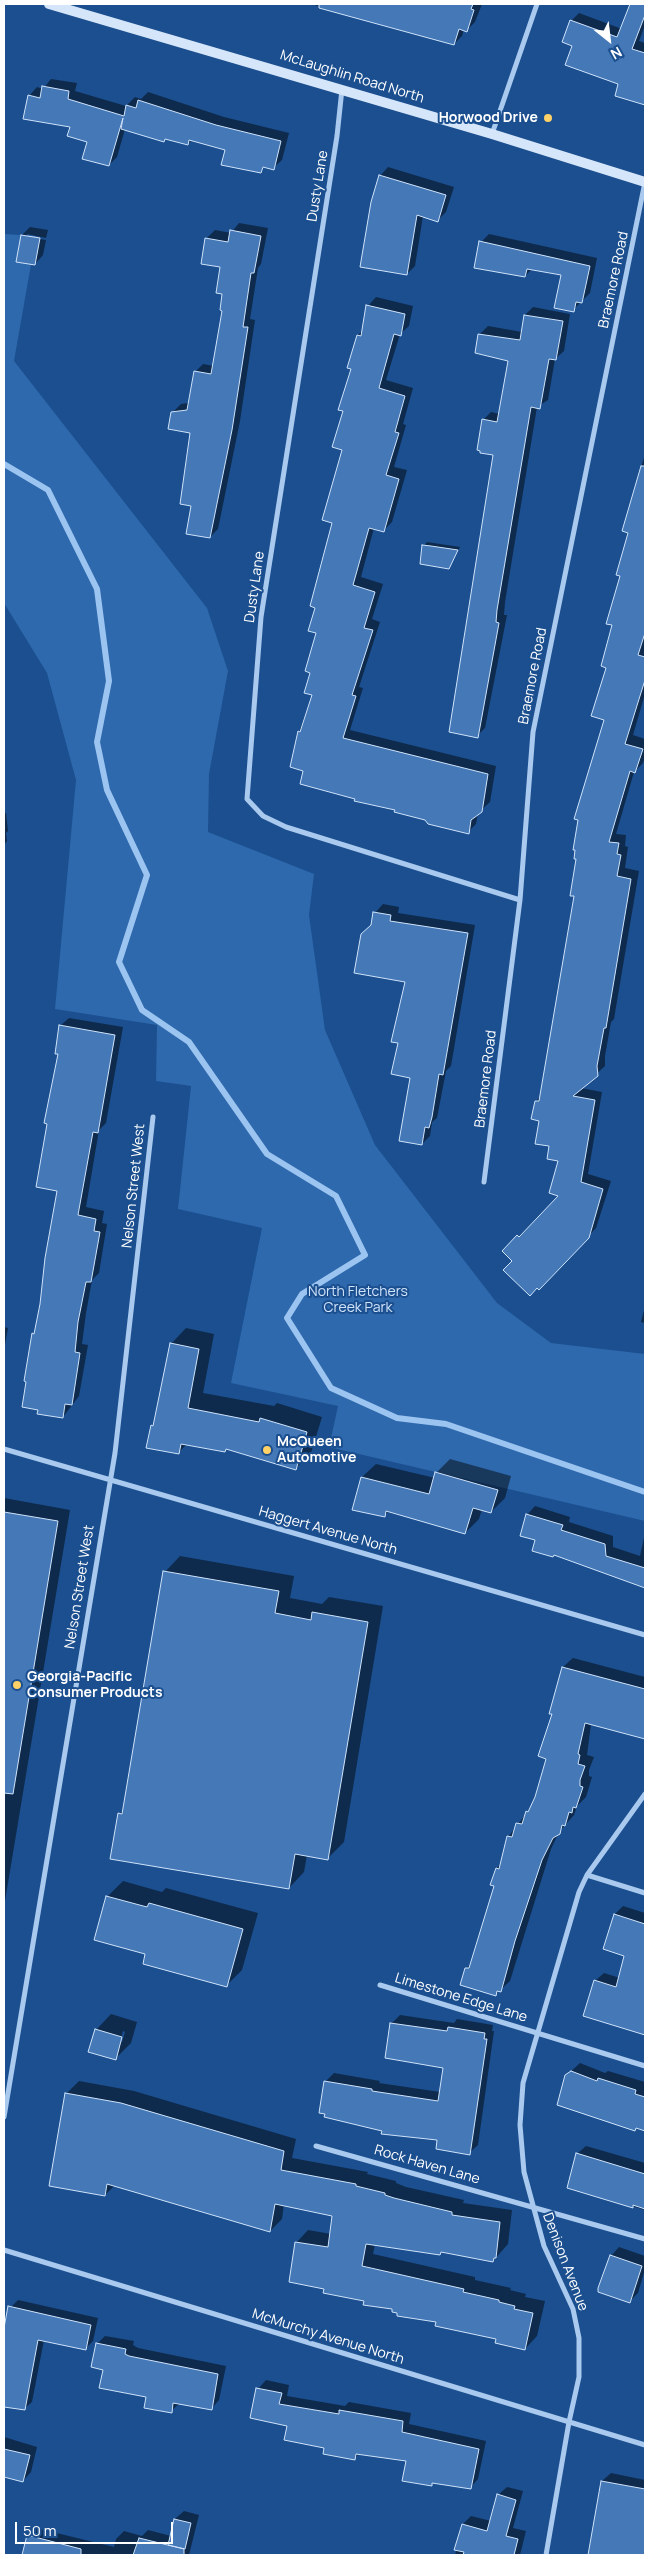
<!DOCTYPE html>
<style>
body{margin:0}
#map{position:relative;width:649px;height:2559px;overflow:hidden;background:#1b4f8f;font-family:Manrope,sans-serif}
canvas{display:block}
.frame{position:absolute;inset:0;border:5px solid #fff;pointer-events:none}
.north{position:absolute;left:584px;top:15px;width:50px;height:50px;-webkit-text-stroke:4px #1b4f8f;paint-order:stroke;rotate:151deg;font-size:14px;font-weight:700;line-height:20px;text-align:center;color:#fff}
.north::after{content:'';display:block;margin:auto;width:18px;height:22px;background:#fff;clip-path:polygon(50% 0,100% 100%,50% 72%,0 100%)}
.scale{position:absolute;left:15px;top:2522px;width:158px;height:22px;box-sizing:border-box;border:2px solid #fff;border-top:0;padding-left:6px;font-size:15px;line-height:18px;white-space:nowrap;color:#fff;-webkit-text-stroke:4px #1b4f8f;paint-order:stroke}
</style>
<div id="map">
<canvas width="649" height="2559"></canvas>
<div class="frame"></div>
<div class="north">N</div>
<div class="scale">50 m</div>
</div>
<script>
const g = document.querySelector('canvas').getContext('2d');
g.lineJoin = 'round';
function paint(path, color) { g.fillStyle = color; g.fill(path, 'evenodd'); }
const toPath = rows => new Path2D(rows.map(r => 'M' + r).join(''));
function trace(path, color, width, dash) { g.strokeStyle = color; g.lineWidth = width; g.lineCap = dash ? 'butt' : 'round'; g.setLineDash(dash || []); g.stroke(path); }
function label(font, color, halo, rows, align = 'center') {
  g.font = font + ' Manrope,sans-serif'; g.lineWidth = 4; g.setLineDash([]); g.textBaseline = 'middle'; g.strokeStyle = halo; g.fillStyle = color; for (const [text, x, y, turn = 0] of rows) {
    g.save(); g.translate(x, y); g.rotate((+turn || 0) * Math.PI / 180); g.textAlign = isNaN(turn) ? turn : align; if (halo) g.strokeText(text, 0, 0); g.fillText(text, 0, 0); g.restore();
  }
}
paint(toPath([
 [4,234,36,236,14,361,207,608,228,671,209,774,208,832,314,874,309,915,325,1030,375,1145,497,1303,551,1343,645,1354,645,1521,329,1447,338,1406,231,1383,262,1228,178,1209,191,1086,156,1081,157,1025,55,1009,76,780,47,673,4,603]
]), '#2e69ad');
paint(toPath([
 [311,4,482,4,475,22,467,30,464,29,462,36,454,44],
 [631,4,645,4,645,25,639,41,645,43,645,103,617,95,620,84,573,45,571,21,579,13,622,29],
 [51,79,77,83,75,91,126,106,135,97,141,99,148,92,224,117,289,133,282,160,273,168,266,166,260,171,241,167,239,169,222,164,226,149,192,140,188,144,166,138,164,140,125,129,117,157,109,165,89,142,71,126,29,96,37,87,43,89],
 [388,167,454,187,446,212,438,220,423,216,415,266,407,274,380,176],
 [239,223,268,228,261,264,258,268,250,319,255,320,240,421,218,529,210,537,192,505,191,432,173,412,181,404,189,403,195,372,203,364,214,366,223,310,223,293,221,266,202,263,207,238,215,230,231,233],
 [30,227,48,230,46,238,27,234,27,237,46,240,43,255,35,264,22,235],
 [489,234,597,258,590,293,573,310,562,274,532,269,525,276,481,242],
 [376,297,413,306,409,326,400,334,386,380,413,388,403,424,406,425,394,467,407,470,392,522,383,531,374,528,361,577,383,584,372,619,380,622,359,687,363,688,350,730,496,766,490,802,478,813,476,824,468,832,356,798,304,770,291,766,299,732,313,694,312,672,317,632,316,607,333,522,344,449,344,410,358,335,363,330,368,306],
 [533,307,570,314,564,351,555,359,548,400,537,407,505,602,504,615,507,615,485,728,477,736,494,454,483,420,491,412,500,414,509,360,480,334,488,326,522,332,525,315],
 [645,454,645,694,633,735,645,739,645,757,643,763,634,772,616,834,626,835,625,846,628,847,625,868,639,871,614,1019,611,1022,605,1056,605,1066,581,1088,602,1092,588,1174,611,1181,596,1228,547,1280,514,1261,504,1251,560,1196,560,1160,550,1145,536,1101,541,1096,606,719,608,667,630,532,623,530],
 [427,542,460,547,448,567,424,546],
 [4,813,6,813,8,831,6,833,7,841,4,845],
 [383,904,399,907,398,913,475,925,451,1066,446,1071,437,1118,432,1122,430,1136,422,1144,411,1077,399,1042,406,981,373,924,375,913],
 [69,1018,123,1027,106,1123,99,1130,86,1207,104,1211,102,1223,107,1224,99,1273,92,1280,86,1313,82,1344,88,1345,79,1396,63,1417,33,1334,36,1330,58,1190,60,1026],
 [645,1306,645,1323,641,1322],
 [4,1327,8,1328,4,1350],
 [186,1328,214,1334,203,1393,274,1406,277,1403,322,1417,311,1453,296,1468,228,1448,225,1451,187,1444,178,1453,152,1426,155,1423,171,1344],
 [450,1459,511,1476,505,1498,491,1512,482,1509,479,1519,465,1533,390,1510,384,1516,362,1477,376,1464,435,1478,436,1473],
 [4,1498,70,1510,4,1907],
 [535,1506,570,1517,569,1522,613,1536,613,1547,640,1556,645,1533,645,1585,634,1583,536,1540,527,1515],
 [180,1556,294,1576,290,1598,322,1604,329,1597,383,1606,344,1842,328,1858,307,1855,304,1872,289,1888,119,1814,125,1809,165,1572],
 [573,1658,645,1677,645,1738,591,1724,587,1755,594,1757,589,1770,589,1776,592,1777,586,1797,577,1806,574,1815,559,1832,551,1849,510,1981,496,1994,466,1969,472,1963,495,1885,497,1868,501,1864,508,1837,532,1806,547,1758,553,1714,551,1713,563,1667],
 [123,1881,162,1892,166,1888,258,1913,242,1970,226,1986,147,1953,107,1897],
 [623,1906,645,1913,645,2034,585,2015,595,1981,604,1973,620,1978,625,1955,615,1914],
 [111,2014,137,2022,131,2043,115,2059,96,2030],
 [123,2031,125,2032,122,2042,120,2042],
 [400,2015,454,2023,457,2019,493,2025,492,2031,494,2031,478,2145,469,2153,438,2139,383,2130,326,2081,334,2073,380,2081,379,2083,440,2092,444,2067,391,2024],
 [580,2063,605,2073,608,2071,645,2082,645,2131,559,2104,567,2075],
 [79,2081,134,2091,296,2139,292,2158,368,2172,367,2174,396,2181,396,2183,406,2187,464,2200,463,2203,512,2210,508,2244,493,2261,442,2251,440,2253,375,2244,373,2254,475,2277,475,2280,511,2288,510,2290,526,2294,525,2297,545,2301,537,2336,525,2349,497,2338,398,2312,393,2308,325,2288,296,2243,308,2230,331,2234,334,2215,284,2204,282,2219,270,2231,115,2185,105,2195,67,2093],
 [586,2146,645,2163,645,2210,568,2187,577,2154],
 [619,2247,645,2256,645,2269,638,2293,630,2301,599,2288,611,2256],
 [18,2300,98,2318,93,2341,86,2348,44,2340,32,2402,24,2409,4,2405,4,2344,11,2307],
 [105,2336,134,2341,133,2345,138,2348,226,2366,219,2400,211,2409,180,2403,171,2411,105,2369,97,2344],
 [266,2380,289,2385,287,2396,345,2406,349,2402,411,2413,409,2424,486,2441,478,2479,470,2488,434,2482,431,2485,407,2460,360,2453,355,2458,326,2447,288,2425,258,2389],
 [4,2437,37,2447,31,2472,23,2481,4,2476],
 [611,2473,645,2480,645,2555,589,2555,602,2481],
 [507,2487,523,2491,513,2528,526,2531,520,2555,455,2555,463,2524,471,2516,491,2521,498,2495],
 [184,2511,199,2515,189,2555,23,2555,28,2536,36,2528,114,2547,116,2539,124,2531,142,2536,148,2530,171,2536,175,2519]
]), '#0007');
trace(toPath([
 [4,464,48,490,97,589,109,681,97,742,107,790,147,875,119,962,142,1010,189,1042,267,1154,336,1196,365,1255,302,1294,287,1318,331,1388,397,1418,446,1424,645,1492]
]), '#9cc4f0', 6);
const building = toPath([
 [319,4,473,4,471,9,474,10,467,32,459,29,454,45,319,8,319,4],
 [630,4,645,4,645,15,632,49,645,53,645,105,615,96,618,84,565,65,572,46,562,42,570,20,617,37,630,4],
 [42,86,69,91,68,99,124,116,126,105,136,108,138,100,216,125,281,141,274,170,263,167,261,173,221,165,225,150,189,140,188,145,165,139,164,142,121,129,123,118,109,166,82,159,87,142,67,136,70,127,23,119,28,95,40,98,42,86],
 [379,175,446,195,438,222,417,215,407,275,360,267,371,202,379,175],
 [230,230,261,236,254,273,251,273,243,327,248,327,232,430,210,538,186,534,191,506,180,504,190,433,168,429,171,412,187,410,194,371,211,374,222,311,220,310,222,294,216,293,220,267,201,264,205,238,228,242,230,230],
 [21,235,40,238,35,265,16,262,21,235],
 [479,241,590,266,582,303,576,302,574,312,554,308,561,275,527,269,525,277,474,268,479,241],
 [366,305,405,314,401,336,394,334,379,388,405,396,395,432,399,433,386,475,399,479,384,532,369,528,353,585,375,592,364,628,373,630,352,695,356,696,343,738,488,774,482,812,471,820,469,834,428,824,425,820,394,812,395,810,354,801,355,799,300,784,303,771,290,767,298,731,300,732,312,695,304,693,310,673,305,671,316,633,308,631,315,608,310,606,332,523,322,520,342,450,332,447,343,411,338,410,351,369,347,368,357,335,361,336,366,305],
 [524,315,563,321,556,360,549,359,540,409,531,407,497,610,496,622,499,623,478,738,449,732,493,455,480,453,480,451,477,450,482,419,497,422,508,361,475,353,478,334,520,340,524,315],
 [641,466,645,466,645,633,638,655,645,657,645,680,625,744,643,749,635,773,630,771,609,842,619,843,617,854,621,855,617,876,631,879,606,1028,604,1028,597,1066,598,1076,573,1096,595,1100,581,1182,603,1189,589,1238,539,1290,537,1288,530,1296,503,1270,512,1261,502,1251,517,1235,519,1237,558,1196,549,1193,558,1161,547,1159,549,1146,535,1144,539,1121,531,1119,535,1101,539,1101,574,896,570,896,576,859,574,859,575,850,573,850,578,820,574,819,604,720,591,716,606,668,601,666,612,625,606,624,620,576,616,575,628,533,622,531,641,466],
 [422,545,431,546,458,550,449,569,420,564,422,545],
 [373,912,391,915,390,921,468,933,443,1075,439,1074,432,1117,429,1128,425,1127,422,1145,399,1141,410,1078,391,1074,398,1043,391,1042,405,982,354,973,361,934,371,925,373,912],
 [59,1025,115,1035,98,1133,93,1132,78,1215,96,1219,94,1231,100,1232,91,1282,86,1282,78,1322,75,1352,80,1353,72,1405,65,1404,63,1418,37,1414,38,1410,22,1407,26,1382,24,1381,32,1333,34,1334,40,1304,45,1258,57,1191,36,1187,47,1124,44,1123,58,1054,55,1054,59,1025],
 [170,1343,199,1349,188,1408,259,1422,260,1418,307,1432,296,1470,226,1449,225,1452,181,1444,179,1454,146,1448,151,1425,153,1426,170,1343],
 [435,1472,498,1490,491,1513,473,1508,465,1534,386,1511,385,1517,352,1510,361,1477,429,1494,435,1472],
 [4,1512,58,1521,13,1794,4,1793,4,1512],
 [526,1514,563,1525,561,1530,605,1544,606,1556,645,1568,645,1588,554,1555,553,1557,532,1551,535,1540,520,1536,526,1514],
 [163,1571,279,1591,275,1613,311,1620,312,1612,368,1622,328,1860,295,1854,289,1889,110,1859,118,1813,122,1814,163,1571],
 [562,1667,645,1689,645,1739,585,1723,578,1754,580,1755,578,1764,585,1766,580,1780,580,1786,583,1787,576,1808,573,1807,572,1813,569,1812,565,1826,562,1825,560,1834,553,1838,542,1860,515,1941,501,1992,497,1991,496,1996,460,1985,465,1968,469,1968,494,1886,490,1885,496,1868,499,1869,507,1836,512,1837,516,1823,522,1824,526,1811,528,1812,535,1797,546,1759,538,1756,552,1714,549,1714,562,1667],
 [106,1896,147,1907,149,1903,243,1929,227,1987,143,1964,145,1954,94,1940,106,1896],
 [614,1914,645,1924,645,2035,583,2016,594,1980,616,1987,624,1956,603,1949,614,1914],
 [390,2023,447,2031,448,2027,485,2033,484,2039,487,2039,470,2155,436,2149,437,2140,381,2134,382,2131,324,2117,325,2114,319,2113,324,2081,372,2089,372,2091,438,2101,443,2068,385,2058,390,2023],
 [95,2029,122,2037,116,2060,88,2052,95,2029],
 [571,2071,597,2081,598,2078,636,2090,635,2094,645,2097,645,2131,636,2128,635,2131,557,2105,565,2075,571,2071],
 [65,2093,121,2103,284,2151,281,2170,356,2184,356,2186,385,2193,385,2195,394,2198,452,2212,452,2215,500,2222,496,2258,494,2258,493,2262,441,2252,440,2255,366,2244,362,2266,464,2289,463,2292,499,2300,499,2302,515,2306,514,2309,533,2313,525,2350,495,2343,496,2339,435,2326,436,2322,397,2316,397,2313,392,2312,392,2309,363,2305,364,2301,323,2293,324,2289,289,2282,295,2242,328,2247,332,2216,275,2204,270,2232,107,2184,105,2196,49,2186,65,2093],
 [576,2153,645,2174,645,2209,633,2205,633,2208,567,2188,576,2153],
 [610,2255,642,2266,630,2303,598,2292,598,2288,610,2255],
 [8,2306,91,2325,86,2350,38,2340,25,2410,4,2407,4,2328,8,2306],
 [96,2343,126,2349,125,2354,129,2356,218,2374,212,2410,173,2403,172,2413,144,2408,146,2397,99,2388,103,2370,91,2367,96,2343],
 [256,2388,282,2393,279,2404,339,2414,339,2410,403,2421,402,2432,479,2449,471,2489,432,2483,432,2486,402,2481,406,2461,356,2454,355,2460,323,2454,324,2448,284,2440,287,2426,250,2418,256,2388],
 [4,2449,30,2455,23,2482,4,2477,4,2449],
 [601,2481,645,2489,645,2555,588,2555,601,2481],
 [497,2494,516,2500,506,2536,518,2539,514,2555,463,2555,464,2552,454,2550,462,2524,487,2531,497,2494],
 [174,2519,191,2523,185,2549,168,2545,174,2519],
 [27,2535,81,2549,81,2555,22,2555,27,2535],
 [139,2538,184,2549,184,2555,133,2555,139,2538]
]);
paint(building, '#4478b7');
trace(building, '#cfe3fa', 1);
trace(toPath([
 [342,89,337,136,261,617,247,799,263,816,286,827,520,900],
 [492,134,537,4],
 [484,1182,520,900,533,732,645,182],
 [4,1449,645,1635],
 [587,1875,645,1893],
 [380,1985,645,2066],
 [4,2117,115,1453,153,1117],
 [316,2146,645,2239],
 [4,2250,645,2445],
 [546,2555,569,2422,579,2377,579,2338,573,2309,544,2246,524,2172,520,2125,523,2083,579,1892,587,1875,645,1794]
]), '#a9c9ee', 5);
trace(toPath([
 [49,4,492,134,645,182]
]), '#d6e6fa', 10);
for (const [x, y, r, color] of [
 [548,118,5,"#ffd166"],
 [267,1450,5,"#ffd166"],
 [17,1685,5,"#ffd166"]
]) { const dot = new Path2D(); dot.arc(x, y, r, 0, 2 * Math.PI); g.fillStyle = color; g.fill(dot); trace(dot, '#1b4f8f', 2); }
label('14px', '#fff', '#1b4f8f', [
 ["McLaughlin Road North",352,77,17],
 ["Dusty Lane",318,186,-81],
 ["Braemore Road",614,280,-78],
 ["Dusty Lane",255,587,-82],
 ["Braemore Road",533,676,-79],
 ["Braemore Road",486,1079,-83],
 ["Nelson Street West",134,1186,-84],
 ["Haggert Avenue North",328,1531,16],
 ["Nelson Street West",80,1587,-81],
 ["Limestone Edge Lane",461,1998,17],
 ["Rock Haven Lane",427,2165,16],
 ["Denison Avenue",565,2262,69],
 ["McMurchy Avenue North",328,2337,17]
]);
label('bold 14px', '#fff', '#1b4f8f', [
 ["Horwood Drive",538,118,"right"],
 ["McQueen",277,1442],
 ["Automotive",277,1458],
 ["Georgia-Pacific",27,1677],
 ["Consumer Products",27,1693]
], 'left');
label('14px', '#cfe3fa', '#1b4f8f', [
 ["North Fletchers",358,1292],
 ["Creek Park",358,1308]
]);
</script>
